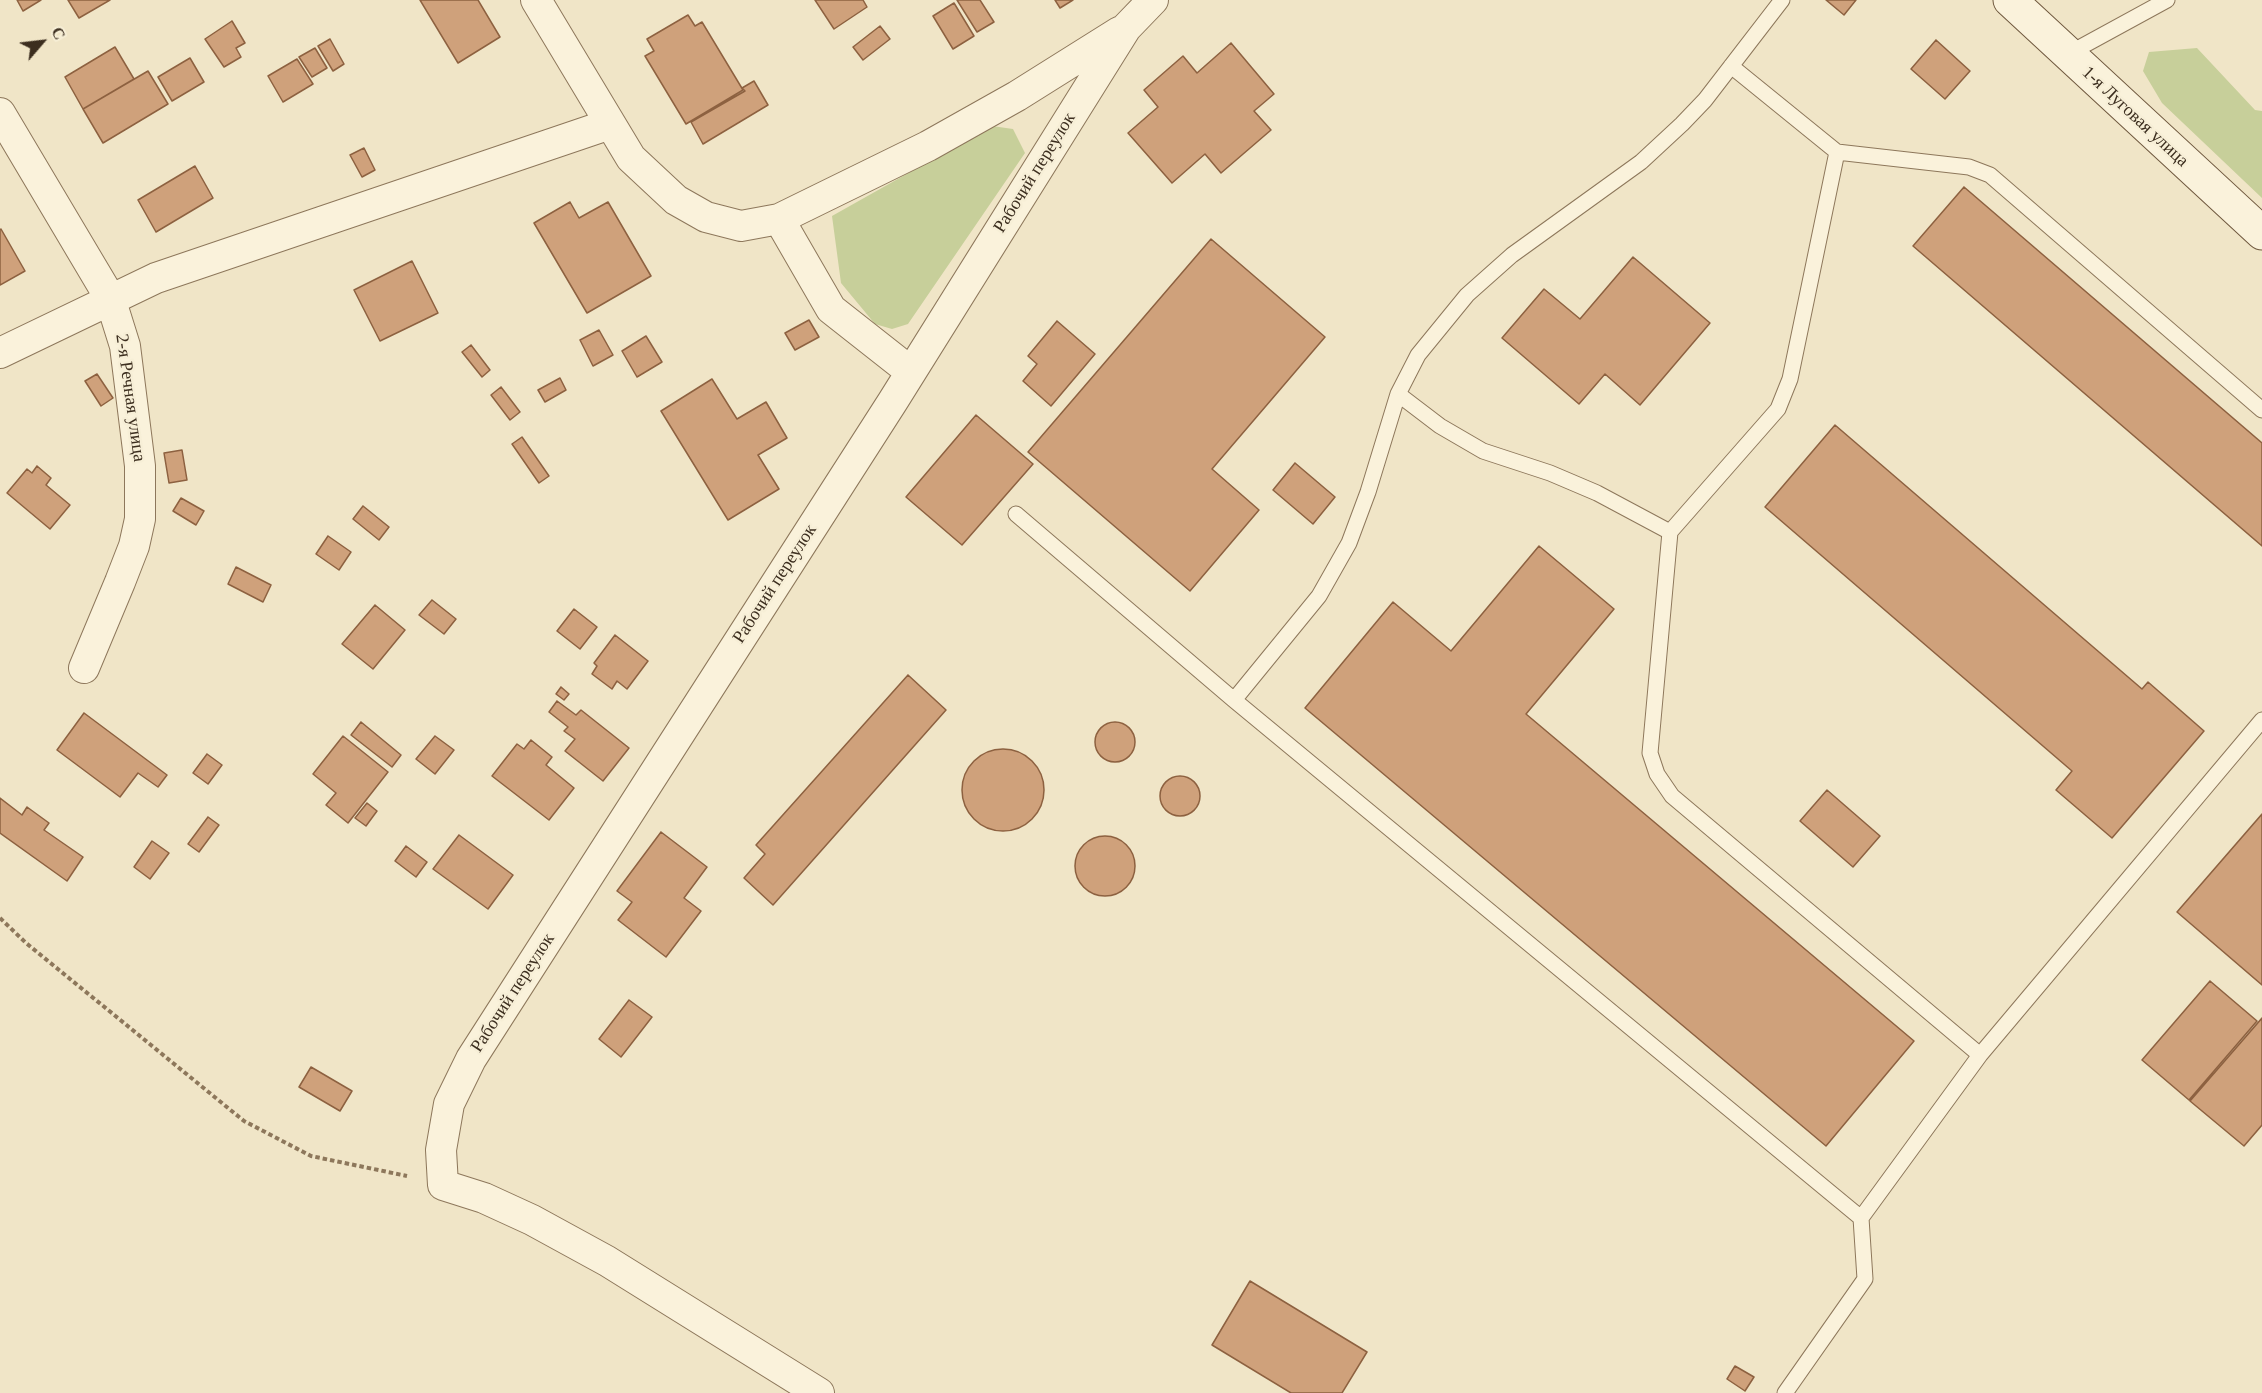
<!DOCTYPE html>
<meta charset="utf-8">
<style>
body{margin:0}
#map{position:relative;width:2262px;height:1393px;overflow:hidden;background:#f0e5c7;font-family:Georgia,serif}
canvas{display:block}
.north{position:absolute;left:12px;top:12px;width:60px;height:60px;-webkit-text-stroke:4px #f7efd7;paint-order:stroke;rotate:62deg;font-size:16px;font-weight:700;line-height:24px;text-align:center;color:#3c2e1f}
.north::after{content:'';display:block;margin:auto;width:21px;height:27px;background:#3c2e1f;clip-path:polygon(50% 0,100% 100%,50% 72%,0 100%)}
</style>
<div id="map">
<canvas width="2262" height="1393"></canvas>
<div class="north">С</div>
</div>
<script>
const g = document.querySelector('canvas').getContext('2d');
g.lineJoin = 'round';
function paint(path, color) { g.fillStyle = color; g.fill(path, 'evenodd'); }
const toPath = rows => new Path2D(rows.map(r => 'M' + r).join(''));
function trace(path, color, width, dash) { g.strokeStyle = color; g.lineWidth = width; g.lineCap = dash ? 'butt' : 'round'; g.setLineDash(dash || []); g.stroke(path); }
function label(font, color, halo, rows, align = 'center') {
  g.font = font + ' Georgia,serif'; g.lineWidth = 5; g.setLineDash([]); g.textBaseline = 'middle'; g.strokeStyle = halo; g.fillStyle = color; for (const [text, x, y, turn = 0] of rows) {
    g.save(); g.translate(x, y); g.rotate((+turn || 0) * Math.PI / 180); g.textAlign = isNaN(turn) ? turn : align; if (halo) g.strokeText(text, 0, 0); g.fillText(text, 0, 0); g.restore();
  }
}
paint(toPath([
 [2197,48,2255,110,2262,111,2262,198,2162,103,2143,71,2149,52],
 [992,126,1013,129,1025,153,908,324,892,329,875,324,841,283,832,216]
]), '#c7cf9a');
const building = toPath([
 [17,0,41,0,23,11,17,0],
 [68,0,110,0,79,18,68,0],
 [420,0,478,0,500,37,458,63,420,0],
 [815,0,863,0,867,7,834,29,815,0],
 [957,0,980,0,994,22,977,32,957,0],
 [1055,0,1073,0,1060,8,1055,0],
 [1826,0,1856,0,1844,15,1826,0],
 [954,3,974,36,953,49,933,16,954,3],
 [688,15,695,26,702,22,743,90,686,124,645,56,654,51,647,39,688,15],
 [232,21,245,43,236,48,241,57,224,67,205,39,232,21],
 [880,26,890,39,863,60,853,47,880,26],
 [330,39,344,64,333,71,318,46,330,39],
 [1936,40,1970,71,1945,99,1911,69,1936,40],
 [1231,43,1274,94,1254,111,1271,130,1221,173,1205,154,1172,183,1128,133,1158,107,1144,90,1183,56,1197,73,1231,43],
 [115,47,134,79,83,109,65,77,115,47],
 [315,48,327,68,312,77,299,57,315,48],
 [190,58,204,82,172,101,158,77,190,58],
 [297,59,313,84,283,102,268,76,297,59],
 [148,71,168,104,103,143,83,109,148,71],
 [754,81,768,105,703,144,691,122,745,91,742,88,754,81],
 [364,148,375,170,362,177,350,155,364,148],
 [195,166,213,198,156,232,138,200,195,166],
 [1964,187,2262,443,2262,546,1913,246,1964,187],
 [570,202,579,218,608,202,651,276,587,313,534,223,570,202],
 [1,229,25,271,0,285,0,230,1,229],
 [1211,239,1325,337,1212,469,1259,510,1190,591,1028,452,1211,239],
 [1633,257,1710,323,1640,405,1605,374,1579,404,1502,338,1544,289,1580,319,1633,257],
 [412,261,438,313,380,341,354,290,412,261],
 [809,320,819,337,795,350,785,333,809,320],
 [1057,321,1095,354,1051,406,1023,381,1037,364,1028,356,1057,321],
 [599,330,613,355,593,366,580,340,599,330],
 [646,336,662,362,637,377,622,351,646,336],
 [471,345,490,370,482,377,462,352,471,345],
 [97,374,113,398,101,406,85,381,97,374],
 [560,378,566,390,545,402,538,390,560,378],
 [712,379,737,419,766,402,787,438,758,455,779,489,728,520,661,411,712,379],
 [501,387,520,412,510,420,491,395,501,387],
 [976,415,1033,464,962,545,906,497,976,415],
 [1835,425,2142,689,2148,682,2204,731,2112,838,2056,790,2072,771,1765,507,1835,425],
 [522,437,549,476,539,483,512,444,522,437],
 [182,450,187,480,169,483,164,453,182,450],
 [1295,463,1335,497,1313,524,1273,490,1295,463],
 [37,466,51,478,46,485,70,505,50,529,7,493,27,469,32,473,37,466],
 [181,498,204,511,196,525,173,511,181,498],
 [363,506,389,527,379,540,353,519,363,506],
 [328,536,351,552,339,570,316,554,328,536],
 [1539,546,1614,609,1526,714,1914,1041,1826,1146,1305,708,1393,602,1451,651,1539,546],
 [236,567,271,585,263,602,228,584,236,567],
 [432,600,456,619,444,634,419,615,432,600],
 [375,605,405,630,373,669,342,644,375,605],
 [574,609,597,627,580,649,557,631,574,609],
 [615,635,648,661,627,689,617,681,612,689,592,674,597,666,594,663,615,635],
 [908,675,946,710,773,905,744,878,765,854,756,845,908,675],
 [561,687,569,694,564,700,556,694,561,687],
 [557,701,576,715,581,710,629,748,603,781,565,751,575,739,564,731,568,727,549,712,557,701],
 [84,713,167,775,158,787,138,773,120,797,57,750,84,713],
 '1095 742a20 20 0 1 1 40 0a20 20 0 1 1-40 0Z',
 [361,722,401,755,392,767,351,735,361,722],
 [343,736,388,772,348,823,326,805,336,793,313,774,343,736],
 [435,736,454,750,435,774,416,759,435,736],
 [531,740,552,757,546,765,574,788,549,820,492,776,517,744,524,749,531,740],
 '962 790a41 41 0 1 1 82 0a41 41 0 1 1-82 0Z',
 [207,754,222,765,208,784,193,773,207,754],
 '1160 796a20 20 0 1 1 40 0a20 20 0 1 1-40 0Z',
 [1827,790,1880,836,1853,867,1800,821,1827,790],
 [0,798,22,815,27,807,49,823,44,830,83,857,67,881,0,833,0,798],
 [367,803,377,811,366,826,355,818,367,803],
 [2262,814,2262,985,2177,912,2262,814],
 [208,817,219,825,199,852,188,844,208,817],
 [661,832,707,867,684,898,701,911,666,957,618,920,632,902,617,891,661,832],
 [459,835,513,875,488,909,433,869,459,835],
 '1075 866a30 30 0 1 1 60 0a30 30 0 1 1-60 0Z',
 [152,841,169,853,150,879,134,867,152,841],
 [406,846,427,862,416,877,395,861,406,846],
 [2210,981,2257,1021,2189,1100,2142,1060,2210,981],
 [629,1000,652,1017,621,1057,599,1039,629,1000],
 [2262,1018,2262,1125,2244,1146,2190,1101,2262,1018],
 [311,1067,352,1091,340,1111,299,1087,311,1067],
 [1250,1281,1367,1352,1342,1393,1291,1393,1212,1345,1250,1281],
 [1735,1366,1754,1377,1745,1391,1727,1379,1735,1366]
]);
paint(building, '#cfa17b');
trace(building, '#8d6140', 1.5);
const lane = toPath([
 [2068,54,2167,0],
 [1731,66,1837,152,1969,167,1990,175,2262,410],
 [1398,394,1440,426,1483,451,1550,473,1597,493,1670,532,1778,409,1790,379,1837,152],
 [1016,514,1234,700,1861,1218],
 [1670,532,1650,753,1657,774,1672,796,1980,1055],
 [1234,700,1319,596,1349,543,1368,492,1398,394,1418,355,1467,295,1512,255,1641,162,1682,124,1705,100,1782,0],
 [1785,1393,1865,1279,1861,1218,1980,1055,2262,720]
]);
const street = toPath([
 [536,0,631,158,676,200,706,217,741,226,779,219,928,146,1017,96,1119,32],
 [0,113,110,298,125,346,140,466,140,519,134,546,120,582,84,668],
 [779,219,831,309,911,372],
 [0,353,156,278,610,124],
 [819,1393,607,1261,532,1220,484,1198,443,1185,441,1150,449,1104,471,1059,893,401,1126,28,1153,0]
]);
const secondary = toPath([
 [2010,0,2262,233]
]);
trace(lane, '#8d775b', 17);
trace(street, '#8d775b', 32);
trace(secondary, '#6f583e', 35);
trace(toPath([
 [0,918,26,943,244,1121,311,1156,407,1176]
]), '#8d775b', 4, [4.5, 3]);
trace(lane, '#faf2db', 15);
trace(street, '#faf2db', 30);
trace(secondary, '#faf2db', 33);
label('18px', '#3c2e1f', '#f7efd7', [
 ["1-я Луговая улица",2135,117,43],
 ["Рабочий переулок",1035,173,-58],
 ["2-я Речная улица",130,398,82],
 ["Рабочий переулок",775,584,-57],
 ["Рабочий переулок",513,993,-57]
]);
</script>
